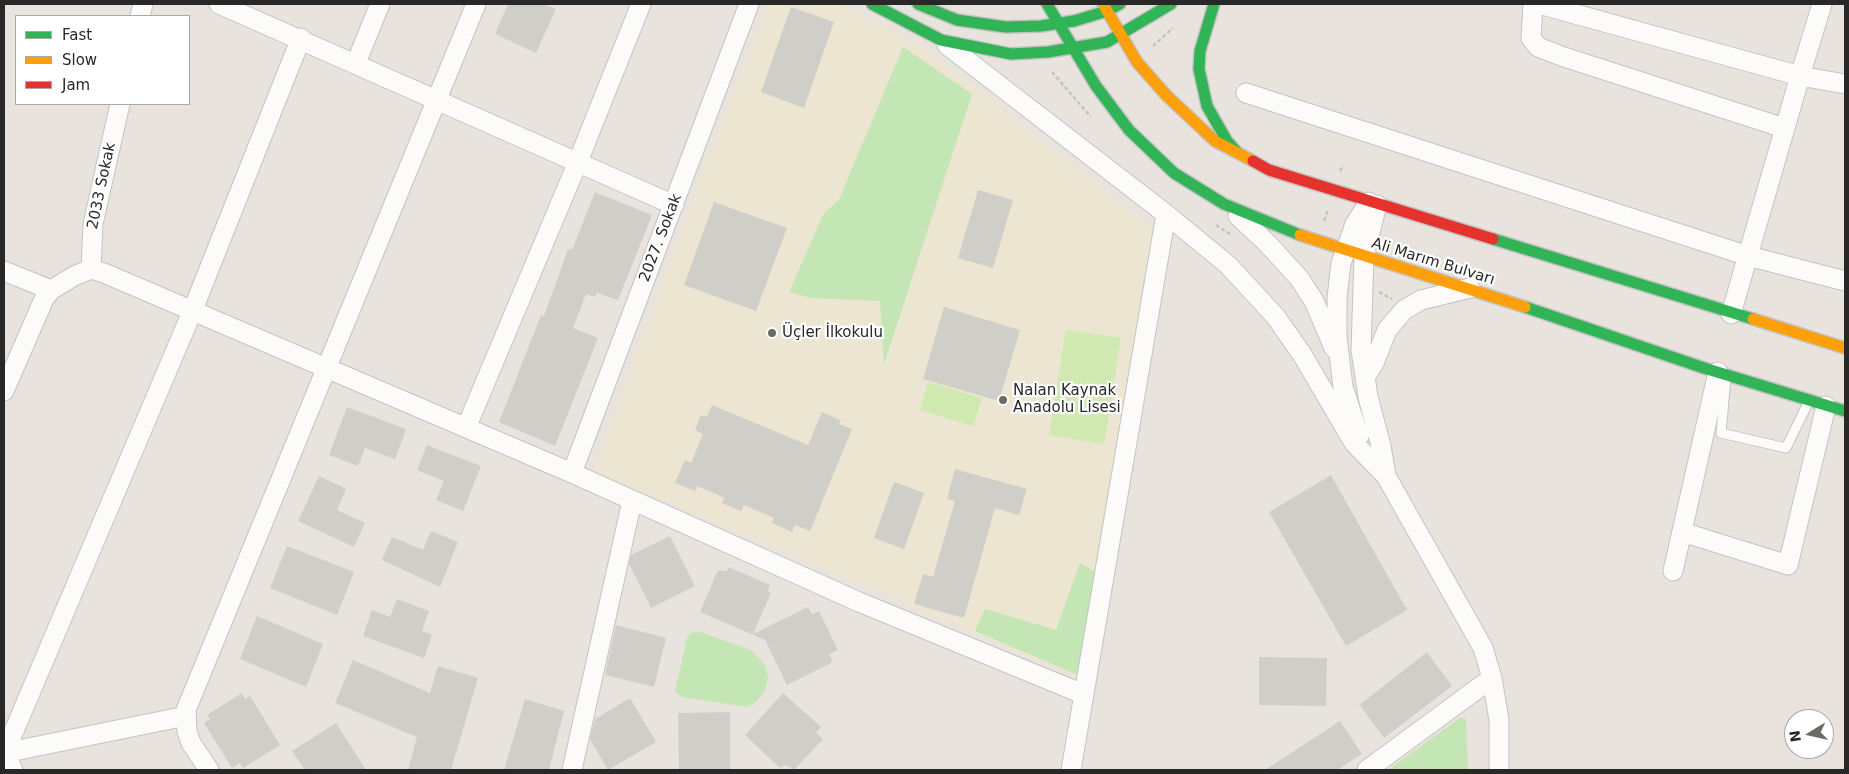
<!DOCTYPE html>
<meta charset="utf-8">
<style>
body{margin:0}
#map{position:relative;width:1849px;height:774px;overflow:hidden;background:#e8e4dd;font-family:"DejaVu Sans",sans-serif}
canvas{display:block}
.frame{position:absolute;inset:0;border:5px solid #282828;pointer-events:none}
.legend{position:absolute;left:15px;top:15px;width:175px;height:90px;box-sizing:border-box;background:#fff;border:1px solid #a9a9a9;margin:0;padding:6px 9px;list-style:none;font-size:15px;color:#282828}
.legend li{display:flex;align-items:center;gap:10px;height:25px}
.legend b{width:25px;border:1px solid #a9a9a9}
.north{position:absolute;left:1784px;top:709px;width:50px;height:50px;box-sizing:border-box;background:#fff;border:1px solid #a9a9a9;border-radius:50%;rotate:261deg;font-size:14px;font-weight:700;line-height:20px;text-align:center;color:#282828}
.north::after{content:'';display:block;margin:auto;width:18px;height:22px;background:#6b6a67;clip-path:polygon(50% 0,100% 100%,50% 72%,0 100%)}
</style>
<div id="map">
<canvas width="1849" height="774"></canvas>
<div class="frame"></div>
<ul class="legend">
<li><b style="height:6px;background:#30b455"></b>Fast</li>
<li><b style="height:6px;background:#ff9f0a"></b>Slow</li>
<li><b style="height:6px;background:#e5322d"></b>Jam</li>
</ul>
<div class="north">N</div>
</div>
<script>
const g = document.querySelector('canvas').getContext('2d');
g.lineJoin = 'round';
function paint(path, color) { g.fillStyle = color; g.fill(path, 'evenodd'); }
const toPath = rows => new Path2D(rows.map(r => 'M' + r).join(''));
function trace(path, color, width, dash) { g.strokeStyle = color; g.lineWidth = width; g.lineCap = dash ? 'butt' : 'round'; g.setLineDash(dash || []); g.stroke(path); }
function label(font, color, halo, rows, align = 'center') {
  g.font = font + ' "DejaVu Sans",sans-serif'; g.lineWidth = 4.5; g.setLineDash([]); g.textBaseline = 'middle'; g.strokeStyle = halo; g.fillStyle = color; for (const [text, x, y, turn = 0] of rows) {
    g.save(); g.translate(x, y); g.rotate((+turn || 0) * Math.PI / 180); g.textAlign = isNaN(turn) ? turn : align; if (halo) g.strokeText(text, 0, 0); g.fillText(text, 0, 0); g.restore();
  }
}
paint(toPath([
 [769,4,841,4,925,48,1155,232,1081,679,824,568,594,472,713,144]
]), '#ebe5d1');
paint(toPath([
 [903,47,972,94,884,364,880,301,811,298,789,292,824,213,839,200],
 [1080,563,1096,573,1078,675,975,631,985,609,1056,630],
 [700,632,751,650,765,665,768,677,765,690,756,702,747,707,682,697,675,691,687,638,691,633],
 [1461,717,1466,719,1468,770,1388,770]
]), '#c4e5b4');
paint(toPath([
 [1066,330,1121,338,1104,444,1049,435],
 [928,382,982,398,973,426,920,410]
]), '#cfe9b1');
paint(toPath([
 [508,4,543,4,556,9,536,53,495,34],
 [791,7,834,22,804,108,761,92],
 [978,190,1013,200,993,268,958,258],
 [595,192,652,215,618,300,597,293,595,297,586,294,573,328,598,338,555,446,499,422,541,315,544,316,568,249,572,250],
 [714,202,787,228,756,311,684,285],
 [944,307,1020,330,999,401,923,379],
 [712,405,808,445,822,412,841,420,839,424,852,429,810,531,795,525,792,532,772,523,774,518,744,505,741,511,722,503,725,498,697,486,695,491,675,483,685,460,691,463,703,434,695,430,701,415,707,417],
 [347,407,406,429,395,459,365,448,358,466,329,455],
 [427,445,481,466,463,511,436,500,444,481,417,470],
 [955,469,1027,489,1019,515,995,508,964,618,914,604,923,574,933,577,955,501,947,499],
 [1331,475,1407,610,1346,646,1269,512],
 [319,476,346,489,337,510,365,523,354,547,298,521],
 [894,482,924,493,904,549,874,538],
 [431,531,458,542,440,587,382,560,392,537,423,550],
 [670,536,695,586,651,608,629,564,631,555],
 [287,546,354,572,337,615,270,588],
 [728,567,770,585,767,591,771,593,753,634,808,607,812,614,819,611,838,650,829,654,833,662,787,685,765,640,700,612,718,570,727,571],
 [397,599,429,611,422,631,432,635,424,658,363,636,372,610,390,617],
 [257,616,323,644,306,687,240,659],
 [616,625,666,638,654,687,605,675],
 [1427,652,1452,686,1384,738,1361,707,1363,706,1358,706],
 [1259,657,1327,658,1326,706,1259,705],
 [353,660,430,693,438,666,478,678,451,770,408,770,417,737,335,703],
 [242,693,245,699,250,696,280,745,243,768,240,763,232,768,204,723,210,719,207,715],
 [783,693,821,727,816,733,823,739,794,770,786,765,780,768,745,735],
 [630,698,656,742,608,770,590,739,595,719],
 [525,699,564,711,549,770,504,770],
 [730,712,730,770,679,770,678,713],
 [1340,721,1362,754,1337,770,1265,770],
 [336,723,366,770,305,770,292,751]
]), '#d0cec9');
const lane = toPath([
 [1726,378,1721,433,1786,448,1808,403]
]);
const street = toPath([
 [219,4,674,205],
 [1533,4,1531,38,1538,47,1561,56,1784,128],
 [1539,4,1800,76,1731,314],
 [1822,4,1800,76,1845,84],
 [140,16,143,4],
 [947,45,1166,214,1228,265,1276,317,1303,356,1354,443,1386,476,1483,648,1492,678,1499,720,1499,770],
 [356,63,380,4],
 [1246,93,1748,256,1845,281],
 [1377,205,1364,256,1361,350,1368,397,1381,446,1386,476],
 [1238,216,1267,243,1299,278,1314,301,1334,348],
 [91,269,104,273,572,473,859,602,1083,694],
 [91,269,93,224,120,104],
 [4,271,51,290],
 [1365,377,1374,363,1387,330,1404,310,1421,300,1470,288],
 [4,391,44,299,51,290,74,276,91,269],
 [466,428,577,164,641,4],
 [1359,436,1343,387,1337,337,1337,298,1341,263,1346,250,1355,224,1369,202],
 [572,473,749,4],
 [1682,532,1788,565,1826,406],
 [1673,571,1718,372],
 [4,753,186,716],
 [13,770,5,752,192,312,301,38],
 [209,770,191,743,187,731,186,710,476,4],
 [572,770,632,501],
 [1071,770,1166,214],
 [1367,770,1492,678]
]);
const fast = toPath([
 [872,4,941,40,1011,54,1048,52,1107,42,1171,4],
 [918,4,957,20,1006,27,1041,26,1074,21,1107,11,1120,4],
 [1047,4,1096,86,1129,130,1174,173,1224,204,1300,235],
 [1214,4,1200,51,1199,69,1207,106,1227,141,1236,151],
 [1493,239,1753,319],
 [1525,307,1704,368,1845,411]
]);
const slow = toPath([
 [1103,4,1137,62,1166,95,1215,141,1253,161],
 [1300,235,1525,307],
 [1753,319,1845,348]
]);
const jam = toPath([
 [1253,161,1269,170,1493,239]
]);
trace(lane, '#c4c3c3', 11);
trace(street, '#c4c3c3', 21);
trace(fast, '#c4c3c3', 14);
trace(slow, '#c4c3c3', 14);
trace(jam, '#c4c3c3', 14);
trace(toPath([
 [1153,46,1173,28],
 [1052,72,1091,117],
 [1340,171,1343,165],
 [1324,221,1328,210],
 [1216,225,1230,234],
 [1379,292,1392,299]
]), '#c4c3c3', 2.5, [4, 2.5]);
trace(lane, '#fcfbfa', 9);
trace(street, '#fcfbfa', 19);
trace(fast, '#30b455', 11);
trace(slow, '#ff9f0a', 11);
trace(jam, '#e5322d', 11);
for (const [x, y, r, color] of [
 [772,333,5,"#6b6a67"],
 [1003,400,5,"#6b6a67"]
]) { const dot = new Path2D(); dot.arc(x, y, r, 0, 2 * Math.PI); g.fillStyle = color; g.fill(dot); trace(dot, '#fff', 2); }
label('15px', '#282828', '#fff', [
 ["2033 Sokak",102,186,-78],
 ["2027. Sokak",661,238,-69],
 ["Ali Marım Bulvarı",1433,262,17]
]);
label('15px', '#282828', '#fff', [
 ["Üçler İlkokulu",782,333],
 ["Nalan Kaynak",1013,391],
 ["Anadolu Lisesi",1013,408]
], 'left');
</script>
